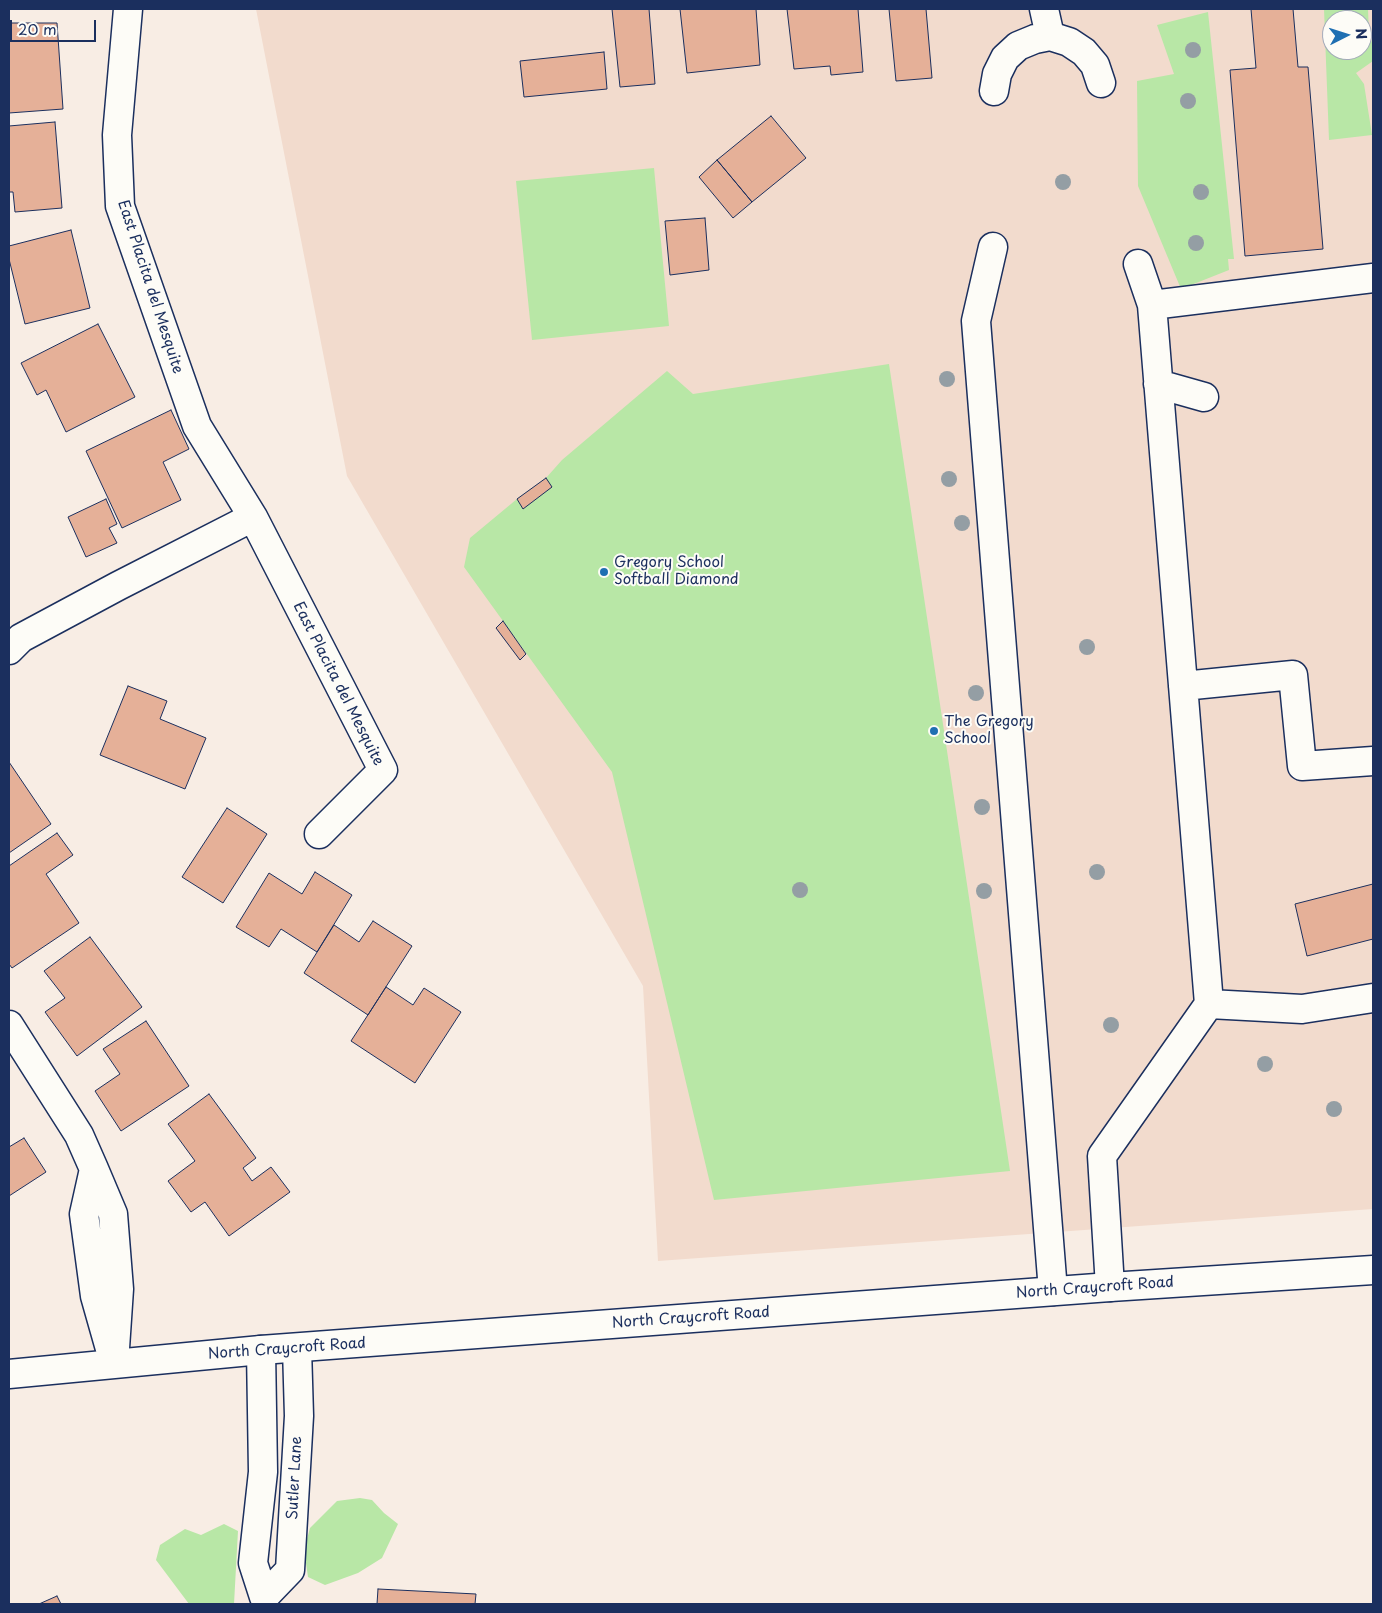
<!DOCTYPE html>
<style>
body{margin:0}
#map{position:relative;width:1382px;height:1613px;overflow:hidden;background:#f8ede4;font-family:"Playpen Sans",sans-serif}
canvas{display:block}
.frame{position:absolute;inset:0;border:10px solid #1b2f5e;pointer-events:none}
.north{position:absolute;left:1322px;top:10px;width:50px;height:50px;box-sizing:border-box;background:#fdfcf7;border:1px solid #a3aaba;border-radius:50%;rotate:85deg;font-size:14px;font-weight:700;line-height:20px;text-align:center;color:#1b2f5e}
.north::after{content:'';display:block;margin:auto;width:18px;height:22px;background:#1f6fb2;clip-path:polygon(50% 0,100% 100%,50% 72%,0 100%)}
.scale{position:absolute;left:10px;top:20px;width:86px;height:22px;box-sizing:border-box;border:2px solid #1b2f5e;border-top:0;padding-left:6px;font-size:15px;line-height:18px;white-space:nowrap;color:#1b2f5e;-webkit-text-stroke:4px #fdfcf7;paint-order:stroke}
</style>
<div id="map">
<canvas width="1382" height="1613"></canvas>
<div class="frame"></div>
<div class="north">N</div>
<div class="scale">20 m</div>
</div>
<script>
const g = document.querySelector('canvas').getContext('2d');
g.lineJoin = 'round';
function paint(path, color) { g.fillStyle = color; g.fill(path, 'evenodd'); }
const toPath = rows => new Path2D(rows.map(r => 'M' + r).join(''));
function trace(path, color, width, dash) { g.strokeStyle = color; g.lineWidth = width; g.lineCap = dash ? 'butt' : 'round'; g.setLineDash(dash || []); g.stroke(path); }
function label(font, color, halo, rows, align = 'center') {
  g.font = font + ' "Playpen Sans",sans-serif'; g.lineWidth = 4; g.setLineDash([]); g.textBaseline = 'middle'; g.strokeStyle = halo; g.fillStyle = color; for (const [text, x, y, turn = 0] of rows) {
    g.save(); g.translate(x, y); g.rotate((+turn || 0) * Math.PI / 180); g.textAlign = isNaN(turn) ? turn : align; if (halo) g.strokeText(text, 0, 0); g.fillText(text, 0, 0); g.restore();
  }
}
paint(toPath([
 [256,9,1373,9,1373,1209,658,1261,643,986,347,476],
 [1332,20,1362,20,1362,50,1332,50]
]), '#f2dbcd');
paint(toPath([
 [1324,9,1368,9,1369,33,1373,46,1373,61,1356,73,1364,84,1372,135,1329,140],
 [1332,20,1362,20,1362,50,1332,50],
 [1208,12,1234,259,1228,259,1229,270,1181,289,1138,186,1137,81,1174,74,1157,25],
 [654,168,669,326,532,340,516,181],
 [889,364,1010,1171,714,1200,612,772,464,567,470,538,517,499,546,478,562,460,667,371,693,394],
 [360,1498,372,1500,384,1513,398,1524,382,1558,358,1573,325,1585,308,1577,304,1550,310,1528,337,1501],
 [224,1524,238,1531,234,1604,189,1604,156,1560,160,1545,185,1529,201,1535]
]), '#b8e7a6');
const building = toPath([
 [612,9,649,9,655,84,620,87,612,9],
 [680,9,756,9,760,65,687,73,680,9],
 [787,9,858,9,863,72,831,75,830,66,794,69,787,9],
 [889,9,926,9,932,78,896,81,889,9],
 [1251,9,1293,9,1298,67,1308,67,1323,249,1245,256,1230,70,1256,68,1251,9],
 [9,23,57,23,63,109,9,113,9,23],
 [604,52,607,89,524,97,520,61,604,52],
 [771,116,806,158,752,202,717,160,771,116],
 [55,122,62,208,15,212,13,192,9,192,9,126,55,122],
 [717,160,752,202,733,218,699,177,717,160],
 [705,218,709,270,670,275,665,221,705,218],
 [71,230,90,308,25,324,9,259,9,246,71,230],
 [98,324,135,397,66,432,46,390,37,395,21,363,98,324],
 [171,410,189,449,163,462,181,500,122,528,86,451,171,410],
 [546,478,552,487,523,509,517,499,546,478],
 [106,499,117,524,109,528,117,543,86,557,68,517,106,499],
 [503,621,526,654,520,660,496,628,503,621],
 [128,686,167,701,160,719,206,738,185,789,100,755,128,686],
 [9,762,51,824,9,853,9,762],
 [227,808,267,834,223,903,182,877,227,808],
 [57,833,73,855,46,874,79,923,12,968,9,964,9,866,57,833],
 [315,872,352,895,317,952,281,929,269,947,236,927,269,873,302,894,315,872],
 [1373,884,1373,939,1307,956,1295,904,1373,884],
 [373,921,412,946,368,1015,304,973,334,925,359,942,373,921],
 [90,937,142,1007,77,1056,45,1012,65,998,44,971,90,937],
 [386,987,413,1005,424,988,461,1012,415,1083,351,1041,386,987],
 [146,1021,189,1086,121,1131,95,1091,120,1074,103,1049,146,1021],
 [209,1094,256,1158,243,1168,252,1181,271,1167,290,1192,229,1236,205,1202,191,1212,168,1181,195,1161,168,1124,209,1094],
 [24,1138,46,1172,9,1196,9,1147,24,1138],
 [378,1589,476,1594,475,1604,377,1604,378,1589],
 [57,1596,61,1604,39,1604,57,1596]
]);
paint(building, '#e5b098');
trace(building, '#1b2f5e', 1);
const minor = toPath([
 [128,9,117,135,120,206,197,426,253,517,383,770,319,834],
 [1044,9,1050,36],
 [994,91,997,74,1005,58,1018,46,1035,39,1050,36,1069,42,1084,52,1095,65,1101,83],
 [993,247,976,321,1053,1291],
 [1152,305,1373,278],
 [1158,384,1204,397],
 [9,650,21,638,118,586,253,517],
 [1183,686,1293,675,1302,766,1373,761],
 [1209,1004,1302,1009,1373,998],
 [9,1025,79,1135,94,1169],
 [94,1169,113,1214,119,1289,114,1363,95,1296,84,1214,94,1169],
 [1110,1287,1102,1156,1209,1004,1152,305,1138,264],
 [261,1350,263,1472,253,1563,264,1597,290,1570,299,1416,297,1348]
]);
const major = toPath([
 [9,1374,261,1350,1110,1287,1373,1270]
]);
trace(minor, '#1b2f5e', 31);
trace(major, '#1b2f5e', 31);
trace(minor, '#fdfcf7', 28);
trace(major, '#fdfcf7', 28);
g.fillStyle = '#949ea4';
for (const [x, y] of [
 [1193,50],
 [1188,101],
 [1063,182],
 [1201,192],
 [1196,243],
 [947,379],
 [949,479],
 [962,523],
 [1087,647],
 [976,693],
 [982,807],
 [1097,872],
 [800,890],
 [984,891],
 [1111,1025],
 [1265,1064],
 [1334,1109]
]) { g.beginPath(); g.arc(x, y, 8, 0, 2 * Math.PI); g.fill(); }
for (const [x, y, r, color] of [
 [604,572,5,"#1f6fb2"],
 [934,731,5,"#1f6fb2"]
]) { const dot = new Path2D(); dot.arc(x, y, r, 0, 2 * Math.PI); g.fillStyle = color; g.fill(dot); trace(dot, '#fdfcf7', 2); }
label('15px', '#1b2f5e', '#fdfcf7', [
 ["East Placita del Mesquite",150,287,72],
 ["East Placita del Mesquite",338,684,63],
 ["North Craycroft Road",1095,1288,-4],
 ["North Craycroft Road",691,1318,-4],
 ["North Craycroft Road",287,1349,-4],
 ["Sutler Lane",295,1478,-87]
]);
label('15px', '#1b2f5e', '#fdfcf7', [
 ["Gregory School",614,563],
 ["Softball Diamond",614,580],
 ["The Gregory",944,722],
 ["School",944,739]
], 'left');
</script>
